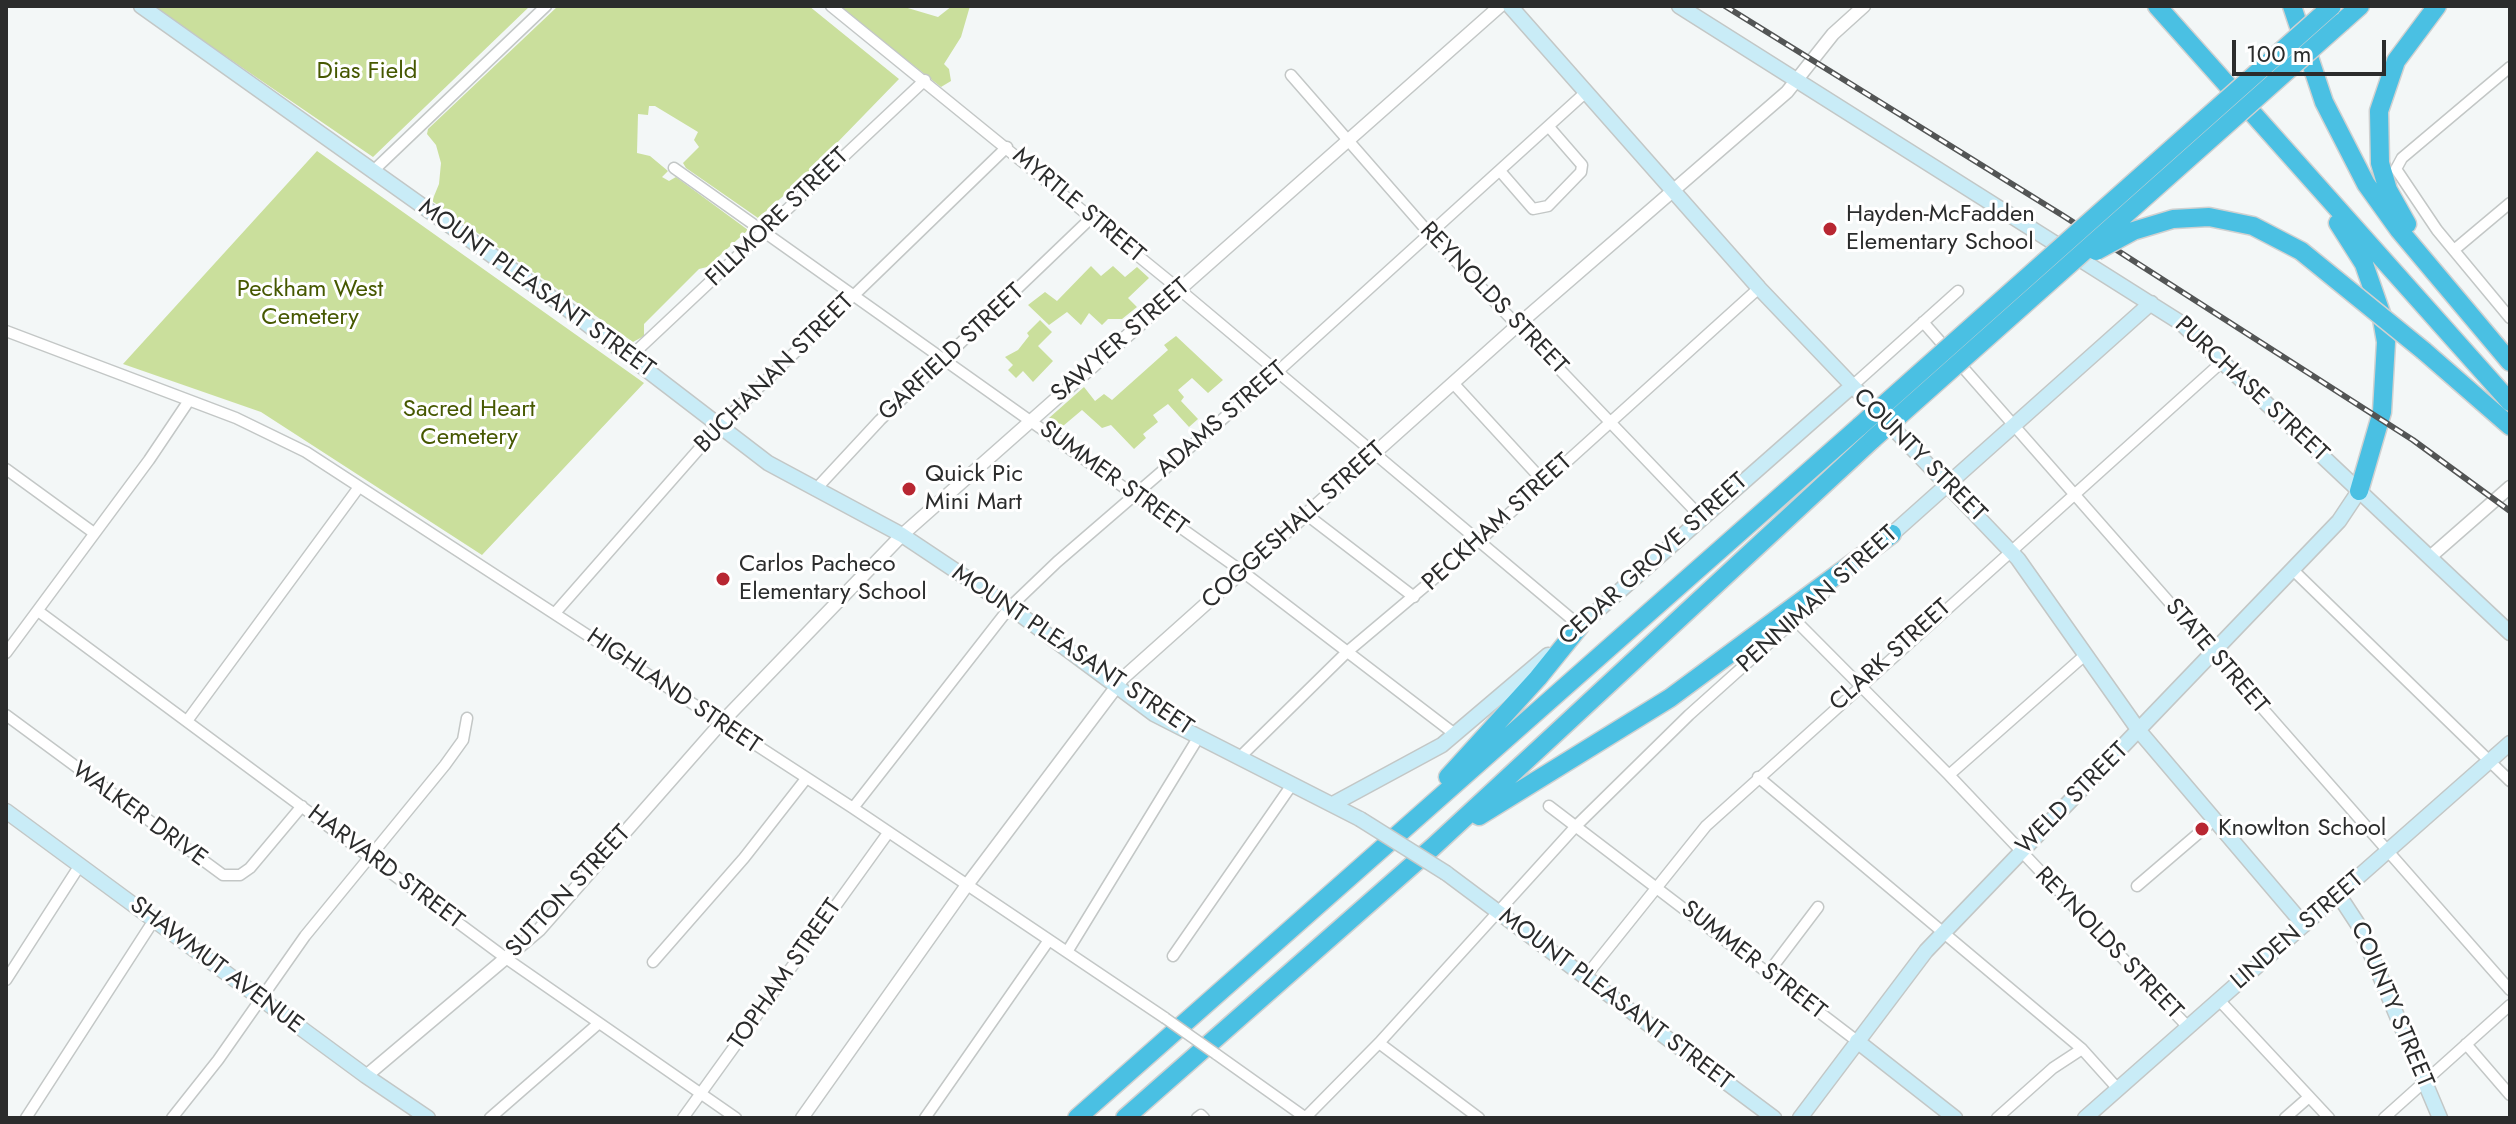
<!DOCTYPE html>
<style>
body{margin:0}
#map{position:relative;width:2516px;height:1124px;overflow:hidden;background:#f3f7f7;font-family:Jost,sans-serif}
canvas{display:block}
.frame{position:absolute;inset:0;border:8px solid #2b2c2c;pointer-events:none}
.scale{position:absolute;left:2232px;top:40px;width:154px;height:36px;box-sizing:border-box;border:4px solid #2b2c2c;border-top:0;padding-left:10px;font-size:24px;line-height:28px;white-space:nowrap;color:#2b2c2c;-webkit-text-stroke:6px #fff;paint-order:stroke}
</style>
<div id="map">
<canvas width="2516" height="1124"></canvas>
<div class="frame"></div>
<div class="scale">100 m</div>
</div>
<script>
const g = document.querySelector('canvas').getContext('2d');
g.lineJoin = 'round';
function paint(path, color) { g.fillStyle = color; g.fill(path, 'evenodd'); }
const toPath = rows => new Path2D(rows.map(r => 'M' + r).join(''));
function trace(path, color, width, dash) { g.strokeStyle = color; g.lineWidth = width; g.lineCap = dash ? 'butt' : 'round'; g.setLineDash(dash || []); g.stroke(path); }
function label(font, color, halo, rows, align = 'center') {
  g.font = font + ' Jost,sans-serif'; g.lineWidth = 6; g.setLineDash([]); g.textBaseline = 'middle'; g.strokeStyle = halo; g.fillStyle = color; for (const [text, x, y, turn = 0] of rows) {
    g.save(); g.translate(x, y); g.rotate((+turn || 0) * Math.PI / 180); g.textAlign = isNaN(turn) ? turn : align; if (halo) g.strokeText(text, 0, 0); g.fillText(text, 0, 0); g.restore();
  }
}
paint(toPath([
 [152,6,530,6,373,157],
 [558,6,809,6,899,79,796,185,758,218,686,168,683,163,699,147,694,140,698,132,655,106,649,106,648,115,638,114,637,153,650,156,668,171,662,177,669,181,676,177,748,230,707,267,699,269,644,324,644,336,633,342,432,201,439,184,441,163,436,145,427,134,428,129],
 [838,6,901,6,938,17,952,6,970,6,961,37,944,64,949,69,951,81,941,87],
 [317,151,644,383,482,555,261,412,123,364],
 [1091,266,1101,276,1113,266,1125,277,1137,267,1149,278,1128,298,1137,307,1122,319,1108,319,1102,325,1089,313,1081,325,1067,312,1049,325,1028,305,1045,292,1057,301],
 [1040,320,1052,332,1038,346,1053,361,1033,382,1023,371,1016,378,1008,370,1013,365,1005,357,1018,350,1029,336,1027,333],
 [1176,336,1223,380,1208,393,1192,378,1178,390,1184,397,1181,401,1198,419,1189,427,1168,404,1153,415,1158,422,1143,434,1146,438,1134,449,1111,425,1102,428,1082,410,1063,426,1049,418,1084,387,1095,401,1104,394,1112,400,1168,350,1164,345]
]), '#cadf9c');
const minor = toPath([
 [831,6,1180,290,1580,626],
 [2510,67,2402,158,2396,169,2437,230,2510,318],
 [1291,75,1429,233,1701,517],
 [674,168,1243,572,1456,735],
 [1500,171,1533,209,1548,206,1581,172,1582,165,1549,127],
 [372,172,546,6],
 [2454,250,2510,203],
 [1923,322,2510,990],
 [6,331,236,418,306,452,853,808,1165,1018],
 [631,356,925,80],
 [1453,383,1544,482],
 [1851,387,1958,291],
 [6,469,94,533],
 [815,490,880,420,1090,219],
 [1307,515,1414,597],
 [2293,570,2510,781],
 [38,611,507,959,736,1118],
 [555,613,720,425,1007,147],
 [1795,620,1949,775,2188,1027],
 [6,653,149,460,188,402],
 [6,715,223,875,240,875,250,868,302,806],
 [187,721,359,487],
 [1239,758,1347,652,1480,540,1759,288],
 [1949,775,2085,655],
 [1758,777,2082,1049,2118,1089],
 [1549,806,1857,1041],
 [853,808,1010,607,1057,562,1276,373,1586,92],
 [2137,886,2214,820],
 [1067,952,1198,738],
 [1173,956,1291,786],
 [653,962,744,858,805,780],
 [1768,973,1818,907],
 [1585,977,1706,826,2223,361],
 [6,980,80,865],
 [2219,1000,2329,1118],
 [1379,1043,1479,1118],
 [2466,1044,2510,1095],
 [1216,1054,1306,1118],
 [26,1118,154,920],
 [172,1118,218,1060,305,936,445,765,463,740,467,718],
 [490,1118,599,1023],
 [683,1118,888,833],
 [925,1118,1049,940],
 [1197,1118,1201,1115,1204,1118],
 [1305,1118,1379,1043,1576,826,1689,715,1824,594],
 [1997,1118,2053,1068,2082,1049],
 [2285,1118,2309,1097],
 [2384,1118,2510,1005]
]);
const tertiary = toPath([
 [2430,557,2510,487],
 [366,1076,539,930,721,723,902,535,1500,6],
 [802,1118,967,885,1123,678,1519,324,1787,92,1833,34,1864,6]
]);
const secondary = toPath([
 [141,6,566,308,768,463,902,535,1010,607,1154,714,1360,819],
 [1510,6,1759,288,2018,559,2140,732,2304,925],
 [1679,6,2181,323,2510,633],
 [1892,534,2151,303],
 [1572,633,1851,387],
 [1333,804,1442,745,1548,655],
 [6,811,366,1076,428,1118],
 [1446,873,1774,1118],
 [2338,894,2359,926,2440,1118],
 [1857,1041,1955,1118],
 [1800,1118,1926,951,2339,521,2359,491],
 [2085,1118,2510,743]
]);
const motorway = toPath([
 [2157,6,2510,402],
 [2292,6,2324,102,2366,184,2399,230,2510,362],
 [2342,22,2360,6],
 [2338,223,2364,264,2381,313,2386,342,2382,412,2359,491],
 [2407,224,2388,190,2380,163,2379,111,2396,61,2437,6],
 [2424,351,2510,426],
 [1448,777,1538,678,1580,626],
 [1479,816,1670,698,1892,534],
 [1077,1118,1860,426],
 [1125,1118,1433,847,1873,439]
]);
trace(minor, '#c3c7c6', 13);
trace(tertiary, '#c3c7c6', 15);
trace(secondary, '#c3c7c6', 17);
trace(motorway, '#d0d1d1', 21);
trace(minor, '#fff', 10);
trace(tertiary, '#fff', 12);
trace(secondary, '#c9ecf7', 14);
trace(motorway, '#4ac0e3', 18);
const rail = toPath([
 [1725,6,2062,215,2413,440,2510,511]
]);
trace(rail, '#535555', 6);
trace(rail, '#fff', 3, [9]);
const minorBridge = toPath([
 [1165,1018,1216,1054]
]);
const secondaryBridge = toPath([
 [1360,819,1446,873]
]);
const motorwayBridge = toPath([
 [2096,251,2133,231,2173,219,2209,217,2253,226,2301,251,2424,351],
 [1860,426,2332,6],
 [1873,439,2342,22]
]);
trace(minorBridge, '#c3c7c6', 13, []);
trace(secondaryBridge, '#c3c7c6', 17, []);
trace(motorwayBridge, '#d0d1d1', 21, []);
trace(minorBridge, '#fff', 10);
trace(secondaryBridge, '#c9ecf7', 14);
trace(motorwayBridge, '#4ac0e3', 18);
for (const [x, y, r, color] of [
 [1830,229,8,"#b82732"],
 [909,489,8,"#b82732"],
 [723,579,8,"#b82732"],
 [2202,829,8,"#b82732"]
]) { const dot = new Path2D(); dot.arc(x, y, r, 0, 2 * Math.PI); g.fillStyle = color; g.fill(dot); trace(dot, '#fff', 3); }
label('24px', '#465801', '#fff', [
 ["Dias Field",367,72],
 ["Peckham West",310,290],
 ["Cemetery",310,318],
 ["Sacred Heart",469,410],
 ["Cemetery",469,438]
]);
label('24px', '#2b2c2c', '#fff', [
 ["MYRTLE STREET",1078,206,40],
 ["FILLMORE STREET",778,218,-44],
 ["MOUNT PLEASANT STREET",536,289,36],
 ["REYNOLDS STREET",1493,299,46],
 ["SAWYER STREET",1121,341,-41],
 ["GARFIELD STREET",952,353,-43],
 ["BUCHANAN STREET",775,374,-45],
 ["PURCHASE STREET",2251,390,43],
 ["ADAMS STREET",1222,420,-41],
 ["COUNTY STREET",1919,456,45],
 ["SUMMER STREET",1113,479,36],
 ["PECKHAM STREET",1498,523,-42],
 ["COGGESHALL STREET",1294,526,-42],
 ["CEDAR GROVE STREET",1654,560,-42],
 ["PENNIMAN STREET",1818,600,-42],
 ["MOUNT PLEASANT STREET",1072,651,34],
 ["CLARK STREET",1891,656,-42],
 ["STATE STREET",2216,657,49],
 ["HIGHLAND STREET",673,692,34],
 ["WELD STREET",2073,799,-45],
 ["WALKER DRIVE",139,815,36],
 ["HARVARD STREET",385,868,37],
 ["SUTTON STREET",569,892,-47],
 ["LINDEN STREET",2298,931,-41],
 ["REYNOLDS STREET",2108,944,46],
 ["SUMMER STREET",1753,961,38],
 ["SHAWMUT AVENUE",216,966,37],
 ["TOPHAM STREET",786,975,-55],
 ["MOUNT PLEASANT STREET",1615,1000,37],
 ["COUNTY STREET",2391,1005,67]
]);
label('24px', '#2b2c2c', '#fff', [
 ["Hayden-McFadden",1846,215],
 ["Elementary School",1846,243],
 ["Quick Pic",925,475],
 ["Mini Mart",925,503],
 ["Carlos Pacheco",739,565],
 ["Elementary School",739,593],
 ["Knowlton School",2218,829]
], 'left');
</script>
